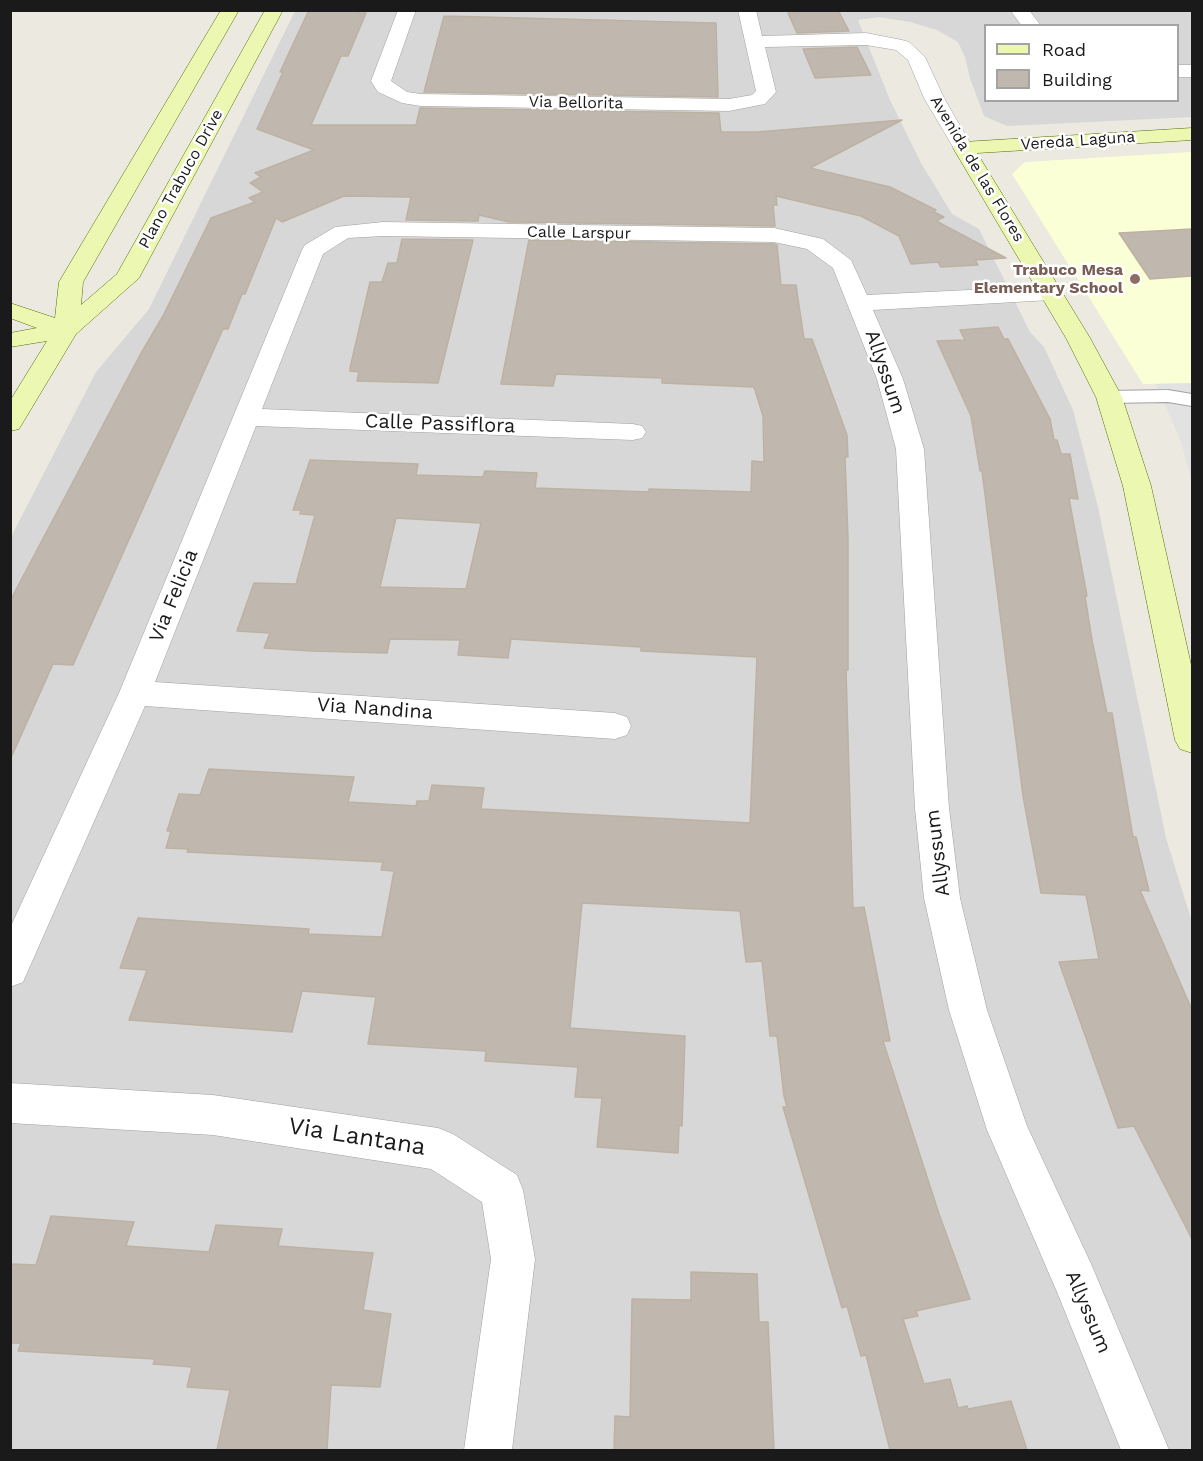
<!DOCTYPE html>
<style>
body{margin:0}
#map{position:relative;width:1203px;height:1461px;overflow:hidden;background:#ece9e0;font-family:"Work Sans",sans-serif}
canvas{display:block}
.frame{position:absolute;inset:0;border:12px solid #1a1a1a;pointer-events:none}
.legend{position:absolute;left:984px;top:24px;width:195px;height:78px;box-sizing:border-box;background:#fff;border:2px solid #a3a3a3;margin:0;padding:8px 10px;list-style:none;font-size:18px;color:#1a1a1a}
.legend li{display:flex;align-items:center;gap:12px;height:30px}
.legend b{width:30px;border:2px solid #a3a3a3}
</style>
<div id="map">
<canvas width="1203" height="1461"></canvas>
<div class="frame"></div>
<ul class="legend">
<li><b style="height:8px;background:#ecf8b1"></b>Road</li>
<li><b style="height:16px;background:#c0b8af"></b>Building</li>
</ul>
</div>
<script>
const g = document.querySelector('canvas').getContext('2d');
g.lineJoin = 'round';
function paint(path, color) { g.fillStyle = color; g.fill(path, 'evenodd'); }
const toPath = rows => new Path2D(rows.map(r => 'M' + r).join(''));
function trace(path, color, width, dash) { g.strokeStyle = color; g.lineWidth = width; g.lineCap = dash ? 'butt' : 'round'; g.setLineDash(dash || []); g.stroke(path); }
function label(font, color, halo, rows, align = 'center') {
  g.font = font + ' "Work Sans",sans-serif'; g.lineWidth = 5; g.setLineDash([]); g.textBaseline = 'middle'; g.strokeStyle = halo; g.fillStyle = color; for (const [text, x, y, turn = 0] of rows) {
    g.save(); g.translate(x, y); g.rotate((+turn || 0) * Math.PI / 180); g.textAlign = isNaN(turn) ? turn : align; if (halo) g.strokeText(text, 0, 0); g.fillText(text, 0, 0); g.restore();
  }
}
paint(toPath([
 [295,11,1192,11,1192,117,1007,126,984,116,970,78,965,57,958,42,937,30,910,22,879,17,858,20,890,100,921,163,952,214,979,229,1030,332,1044,347,1073,410,1098,507,1166,838,1192,922,1192,1450,11,1450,11,537,96,372,149,309],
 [986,26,1178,26,1178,100,986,100]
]), '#d8d7d7');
paint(toPath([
 [1192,152,1192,383,1143,384,1012,174,1025,162]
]), '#faffd6');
paint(toPath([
 [1192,383,1192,482,1181,442,1156,384]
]), '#e2e2e2');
const building = toPath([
 [309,10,359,10,358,13,366,13,348,56,341,56,311,125,416,125,420,108,719,113,721,132,757,132,902,120,810,168,890,187,936,210,934,212,944,217,936,221,1006,258,975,260,978,265,941,267,938,262,911,264,899,236,861,216,776,196,777,205,773,205,775,226,509,222,479,215,478,221,406,220,411,197,344,196,282,222,276,218,245,294,242,294,228,329,223,329,73,665,53,664,10,760,10,601,140,355,163,316,211,218,255,202,249,198,263,192,250,183,261,177,255,173,314,150,257,129,283,72,280,72,309,10],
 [793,10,838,10,849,31,797,33,788,13,794,13,793,10],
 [444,16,716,23,718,97,424,92,444,16],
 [857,47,871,75,815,78,803,49,857,47],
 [1192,229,1192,276,1150,279,1119,233,1192,229],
 [402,239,473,240,438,383,357,381,359,372,350,371,350,368,370,282,382,282,388,263,397,263,402,239],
 [529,240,774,244,777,245,781,285,796,285,804,339,812,339,847,435,848,457,845,457,848,538,848,670,846,670,853,908,864,907,890,1041,883,1041,939,1214,970,1299,916,1311,918,1316,903,1319,924,1384,950,1379,958,1408,967,1406,968,1409,1011,1401,1027,1450,890,1450,866,1355,861,1356,847,1306,842,1308,783,1107,787,1107,784,1096,777,1036,770,1036,762,961,746,962,740,911,582,903,570,1028,685,1036,682,1126,679,1125,678,1153,597,1147,602,1098,575,1097,578,1067,485,1061,486,1051,368,1044,376,997,302,991,292,1032,129,1020,147,970,120,968,138,918,309,929,308,934,382,937,394,871,381,870,383,862,187,852,189,849,166,848,171,831,167,831,179,794,200,795,209,769,354,777,348,802,416,806,417,801,429,801,432,785,484,788,481,809,750,823,757,657,641,651,641,647,511,639,508,658,458,655,460,640,390,639,387,653,311,651,264,648,270,633,237,631,254,583,296,584,315,515,300,514,301,510,293,510,310,460,418,464,416,475,483,477,485,471,537,473,535,488,649,492,649,489,751,492,752,461,764,462,763,416,754,387,662,383,662,378,556,374,553,386,501,384,529,240],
 [396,518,481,523,466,589,380,587,396,518],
 [998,327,1004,339,1008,339,1050,419,1054,440,1057,440,1061,454,1070,454,1078,499,1069,498,1087,596,1085,596,1092,640,1107,713,1112,713,1133,837,1136,837,1149,891,1140,890,1192,1010,1192,1239,1134,1126,1118,1128,1059,962,1099,959,1086,895,1041,893,1023,796,982,471,980,471,971,416,937,341,965,340,960,330,998,327],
 [51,1216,134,1222,126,1246,209,1252,216,1225,282,1229,278,1246,373,1253,363,1310,391,1314,380,1387,331,1385,327,1450,217,1450,230,1390,187,1387,192,1367,153,1364,155,1359,18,1351,21,1343,10,1343,10,1264,36,1265,51,1216],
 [691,1272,757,1274,759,1322,768,1322,774,1450,614,1450,615,1416,630,1417,632,1299,691,1300,691,1272]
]);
paint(building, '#c0b8af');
trace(building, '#bdb1a2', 1.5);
const lane = toPath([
 [1168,390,1192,394,1192,406,1168,402,1109,403,1102,401,1100,397,1102,393,1109,391,1168,390]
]);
const street = toPath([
 [398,10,416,10,391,81,407,92,421,94,729,99,752,95,756,91,738,10,756,10,762,36,866,33,902,40,909,42,925,57,944,98,973,148,970,152,963,154,956,152,924,98,908,60,896,50,866,45,765,47,776,92,765,104,729,111,421,106,402,103,378,92,371,81,398,10],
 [1010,10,1029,10,1041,26,1022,26,1010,10],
 [1178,65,1192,65,1192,77,1178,77,1178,65],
 [383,222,774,228,823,239,851,260,867,295,1051,286,1059,288,1063,293,1059,298,1051,300,873,310,903,379,924,449,949,808,960,898,987,1010,1027,1126,1092,1266,1169,1450,1121,1450,1057,1292,987,1130,949,1010,924,898,915,808,896,449,877,379,833,268,807,249,774,242,383,236,348,238,323,254,262,409,633,424,642,426,646,432,642,438,633,440,256,426,155,682,615,713,627,717,631,726,627,735,615,739,145,706,23,982,10,987,10,928,119,693,302,250,305,245,335,227,383,222],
 [10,1083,213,1095,438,1128,453,1134,517,1175,523,1190,535,1259,512,1450,464,1450,491,1259,482,1202,431,1169,213,1135,10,1123,10,1083]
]);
const secondary = toPath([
 [221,10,239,10,83,282,81,305,117,274,265,10,283,10,139,278,76,334,19,429,10,431,10,401,47,341,10,347,10,333,37,328,10,318,10,303,55,318,59,282,221,10],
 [1192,128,1192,140,977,153,1090,338,1122,397,1151,486,1192,669,1192,753,1180,749,1175,740,1123,486,1096,397,1066,338,953,148,956,144,963,142,1192,128]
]);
trace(lane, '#a1a1a1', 2);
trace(street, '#a1a1a1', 1);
trace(secondary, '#566d05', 1);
paint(lane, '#fff');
paint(street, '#fff');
paint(secondary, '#ecf8b1');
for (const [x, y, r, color] of [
 [1135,279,6,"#8d6e63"]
]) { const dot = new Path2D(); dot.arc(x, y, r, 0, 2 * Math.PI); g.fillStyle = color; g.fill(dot); trace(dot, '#fff', 2); }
label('16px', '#1a1a1a', '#fff', [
 ["Via Bellorita",576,103,1],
 ["Vereda Laguna",1078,141,-4],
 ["Avenida de las Flores",977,169,59],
 ["Plano Trabuco Drive",181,179,-61],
 ["Calle Larspur",579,233,1]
]);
label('bold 16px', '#785e54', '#fff', [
 ["Trabuco Mesa",1123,270],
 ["Elementary School",1123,288]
], 'right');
label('20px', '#1a1a1a', '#fff', [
 ["Allyssum",885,372,71],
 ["Calle Passiflora",440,424,2],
 ["Via Felicia",174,596,-68],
 ["Via Nandina",375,709,4],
 ["Allyssum",938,853,-97],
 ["Allyssum",1088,1312,67]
]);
label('24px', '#1a1a1a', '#fff', [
 ["Via Lantana",357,1137,9]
]);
</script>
